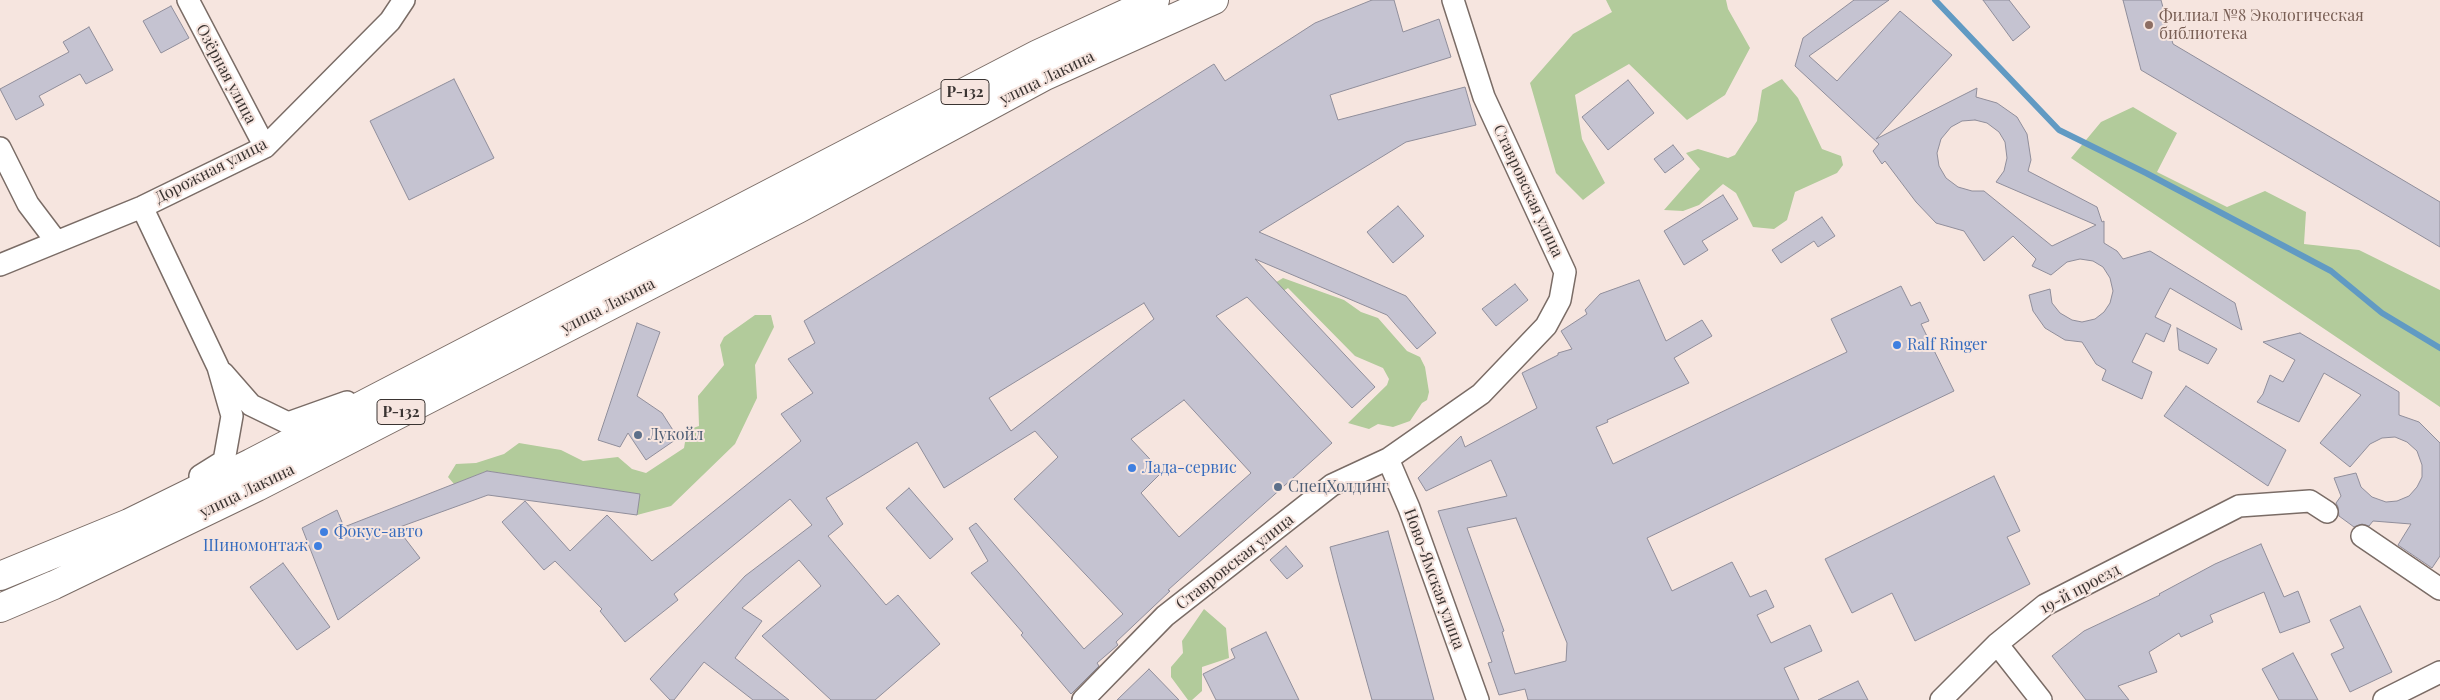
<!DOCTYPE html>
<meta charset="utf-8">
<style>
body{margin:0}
canvas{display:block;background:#f6e5df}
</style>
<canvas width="2440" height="700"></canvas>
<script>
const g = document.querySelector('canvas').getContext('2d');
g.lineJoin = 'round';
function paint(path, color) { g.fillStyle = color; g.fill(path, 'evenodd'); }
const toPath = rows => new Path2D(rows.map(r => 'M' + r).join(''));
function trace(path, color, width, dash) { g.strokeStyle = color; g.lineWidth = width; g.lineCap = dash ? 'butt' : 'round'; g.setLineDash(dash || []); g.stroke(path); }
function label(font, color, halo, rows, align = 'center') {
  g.font = font + ' "Playfair Display",serif'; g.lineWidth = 4; g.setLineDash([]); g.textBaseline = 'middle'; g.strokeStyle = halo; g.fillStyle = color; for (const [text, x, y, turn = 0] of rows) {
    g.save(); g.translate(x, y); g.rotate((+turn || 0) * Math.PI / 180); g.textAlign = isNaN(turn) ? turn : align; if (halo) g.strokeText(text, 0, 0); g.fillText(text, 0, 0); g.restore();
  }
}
paint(toPath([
 [1606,0,1726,0,1728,9,1750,48,1725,95,1687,120,1629,64,1575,95,1582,139,1605,183,1583,200,1556,173,1530,83,1573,34,1612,12],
 [1782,79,1798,98,1822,149,1841,156,1843,165,1837,173,1795,192,1787,220,1774,229,1753,227,1736,193,1723,184,1699,205,1683,211,1664,210,1700,169,1686,153,1698,149,1728,158,1735,155,1757,121,1762,90],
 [2133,107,2177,133,2157,172,2227,207,2265,191,2306,212,2304,244,2359,250,2440,290,2440,407,2071,158,2101,122],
 [1283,278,1344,300,1361,312,1378,318,1407,351,1420,357,1425,367,1429,392,1427,400,1422,403,1410,421,1393,427,1378,424,1369,429,1348,423,1387,385,1389,379,1383,368,1355,356,1288,288,1263,303,1252,297],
 [755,315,771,315,774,327,755,365,757,398,735,444,671,506,637,515,639,494,487,471,454,484,448,477,456,464,476,463,504,454,519,443,561,450,583,461,618,457,632,469,646,473,684,448,687,430,699,426,698,396,724,365,720,345,724,337],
 [1204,609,1226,628,1229,658,1202,667,1202,691,1192,700,1188,700,1171,677,1171,667,1183,653,1182,641]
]), '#b2cb9b');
trace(toPath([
 [1935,0,2059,130,2146,173,2331,271,2382,313,2440,348]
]), '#619ac3', 6);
const building = toPath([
 [1372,0,1394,0,1403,32,1439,19,1451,57,1330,95,1338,120,1465,87,1476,125,1406,142,1259,232,1406,296,1436,333,1417,349,1387,315,1255,259,1375,387,1352,408,1247,297,1216,316,1332,443,1168,590,1170,591,1116,642,1118,645,1097,663,1099,666,1071,694,1021,635,1023,633,971,573,988,561,969,528,976,523,1084,649,1123,614,1014,499,1058,457,1035,431,944,488,917,442,826,498,843,524,828,536,886,605,898,595,940,644,875,700,831,700,762,636,821,586,799,560,742,608,762,621,735,658,789,700,753,700,704,662,674,700,670,700,650,679,745,576,812,525,790,499,674,594,678,600,625,642,600,611,602,609,555,561,544,570,502,522,525,501,570,551,607,515,652,561,801,441,781,414,813,393,788,359,815,343,804,321,1214,64,1225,81,1315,23,1372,0],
 [1144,303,1154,319,1011,431,989,398,1144,303],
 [1184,400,1251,473,1179,537,1141,493,1162,472,1131,439,1184,400],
 [1854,0,1889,0,1809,56,1837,81,1900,11,1952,55,1876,139,1977,88,1976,97,1997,103,2017,117,2027,134,2031,160,2028,171,2097,207,2102,222,2104,221,2104,243,2117,251,2123,259,2150,251,2235,303,2242,330,2170,288,2155,317,2171,325,2164,342,2146,333,2132,362,2152,372,2142,399,2102,380,2106,370,2096,364,2082,342,2065,340,2045,328,2033,311,2029,295,2050,289,2052,303,2060,313,2072,320,2082,322,2095,319,2104,312,2110,303,2113,291,2110,278,2103,267,2093,261,2080,259,2067,262,2051,275,2032,266,2036,259,2013,236,1984,261,1964,231,1936,223,1916,202,1885,161,1882,164,1873,151,1879,144,1795,66,1803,38,1854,0],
 [1975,120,1987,123,1999,132,2005,142,2007,158,2004,171,1996,182,2096,225,2052,246,1984,191,1972,191,1958,187,1946,178,1939,166,1937,153,1941,139,1951,127,1962,121,1975,120],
 [1983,0,2009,0,2030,27,2013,41,1983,0],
 [2123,0,2161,0,2173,44,2440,202,2440,247,2141,70,2123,0],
 [171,6,189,38,161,53,143,21,171,6],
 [89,27,113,70,86,84,80,74,39,96,44,105,16,120,0,89,69,52,63,42,89,27],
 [454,79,494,158,409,200,370,121,454,79],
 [1628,80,1654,113,1608,150,1582,117,1628,80],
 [1673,145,1684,159,1665,173,1654,159,1673,145],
 [1723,195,1738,219,1702,241,1708,250,1684,265,1664,231,1723,195],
 [1398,206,1424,236,1393,263,1367,232,1398,206],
 [1822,217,1835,236,1818,247,1814,241,1781,263,1772,250,1822,217],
 [1639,280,1666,341,1702,320,1712,336,1674,358,1689,383,1607,420,1608,422,1596,427,1613,464,1847,352,1831,319,1901,286,1911,306,1920,302,1929,321,1921,324,1954,391,1647,538,1672,591,1732,562,1750,597,1766,590,1774,607,1757,615,1771,643,1810,625,1822,651,1784,668,1799,700,1528,700,1525,689,1499,695,1488,663,1492,662,1438,511,1507,496,1491,460,1426,491,1418,478,1461,436,1465,447,1537,408,1522,373,1558,355,1558,353,1572,349,1561,331,1587,314,1585,310,1600,294,1639,280],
 [1516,518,1567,643,1566,661,1515,674,1502,632,1504,631,1467,528,1516,518],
 [1515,284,1528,300,1496,326,1482,309,1515,284],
 [637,323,660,332,637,396,662,413,678,438,646,460,628,433,620,447,598,440,637,323],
 [2177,328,2217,349,2208,364,2179,350,2177,328],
 [2300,333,2399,392,2399,415,2419,422,2440,443,2440,556,2432,568,2398,545,2411,524,2373,521,2369,526,2362,524,2354,527,2339,516,2338,507,2336,503,2341,496,2334,478,2356,473,2361,487,2372,497,2386,502,2397,501,2409,496,2417,487,2422,477,2422,465,2417,451,2407,442,2395,437,2382,438,2370,444,2350,467,2320,443,2361,395,2324,373,2299,422,2257,402,2263,394,2270,375,2283,382,2295,360,2263,342,2300,333],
 [2186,386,2286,450,2268,486,2164,416,2186,386],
 [487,471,640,494,637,515,488,495,397,528,420,558,338,620,302,528,337,510,344,527,487,471],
 [1994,476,2020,531,2007,537,2030,584,1915,641,1892,593,1852,613,1825,559,1994,476],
 [909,488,953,539,930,559,886,508,909,488],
 [1388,531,1434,700,1372,700,1339,582,1330,547,1388,531],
 [2261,544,2284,597,2298,591,2310,622,2280,633,2264,592,2210,615,2213,622,2181,637,2179,633,2149,652,2157,672,2118,686,2129,700,2086,700,2052,656,2084,631,2160,595,2159,594,2215,564,2261,544],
 [1286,546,1303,566,1287,579,1270,560,1286,546],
 [283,563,330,627,297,650,250,587,283,563],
 [2360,606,2392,672,2350,692,2331,654,2344,648,2330,620,2360,606],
 [1266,632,1299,700,1216,700,1203,674,1235,658,1231,649,1266,632],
 [2293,653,2318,700,2279,700,2262,669,2293,653],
 [1149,669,1179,700,1117,700,1149,669],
 [1858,681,1868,700,1818,700,1858,681]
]);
paint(building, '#c5c3d1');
trace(building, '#908e9b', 1);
const minor = toPath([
 [188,0,265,147],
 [0,148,28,204,56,241],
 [142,207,218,367,232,416,224,461,200,476],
 [0,265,142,207,265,147,390,21,404,0],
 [223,373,251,405,288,423,347,402],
 [1388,459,1409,508,1478,700],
 [2362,536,2440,589],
 [1997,644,2041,700],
 [1083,700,1165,616,1332,485,1388,459,1481,394,1546,326,1560,300,1565,272,1484,97,1453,0],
 [1941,700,1997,644,2045,605,2239,506,2310,501,2327,512],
 [2384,700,2440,672]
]);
const highway = toPath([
 [0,576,129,523,251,463,1038,54,1155,0],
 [0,608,54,585,257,487,798,209,1045,76,1214,0]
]);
trace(minor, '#7a6c66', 24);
trace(highway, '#7a6c66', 30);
trace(minor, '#fff', 21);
trace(highway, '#fff', 28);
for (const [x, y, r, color] of [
 [2149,25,5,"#8d6e63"],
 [1897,345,5,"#3f7fe0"],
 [638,435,5,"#5c6f8a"],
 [1132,468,5,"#3f7fe0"],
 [1278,487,5,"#5c6f8a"],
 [324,532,5,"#3f7fe0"],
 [318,546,5,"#3f7fe0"]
]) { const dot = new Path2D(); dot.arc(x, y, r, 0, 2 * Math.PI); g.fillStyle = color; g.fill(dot); trace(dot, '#f6e5df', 2); }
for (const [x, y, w] of [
 [965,92,48],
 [401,412,48]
]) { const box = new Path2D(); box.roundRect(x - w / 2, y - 12.5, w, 25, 4); g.fillStyle = '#f6e5df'; g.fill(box); trace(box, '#3a3432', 1); }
label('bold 15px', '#3a3432', null, [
 ["Р-132",965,92],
 ["Р-132",401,412]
]);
label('16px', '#785e54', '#f6e5df', [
 ["Филиал №8 Экологическая",2159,16],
 ["библиотека",2159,34]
], 'left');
label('16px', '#3a3432', '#f6e5df', [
 ["Озёрная улица",226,74,62],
 ["улица Лакина",1047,78,-26],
 ["Дорожная улица",211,171,-27],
 ["Ставровская улица",1528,191,65],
 ["улица Лакина",608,306,-27],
 ["улица Лакина",247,491,-26],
 ["Ставровская улица",1235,562,-38],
 ["Ново-Ямская улица",1434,579,70],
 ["19-й проезд",2080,589,-28]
]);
label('16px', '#366cbe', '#f6e5df', [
 ["Ralf Ringer",1907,345],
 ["Лада-сервис",1142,468],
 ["Фокус-авто",334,532],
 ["Шиномонтаж",308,546,"right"]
], 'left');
label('16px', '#4e5e75', '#f6e5df', [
 ["Лукойл",648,435],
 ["СпецХолдинг",1288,487]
], 'left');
</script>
